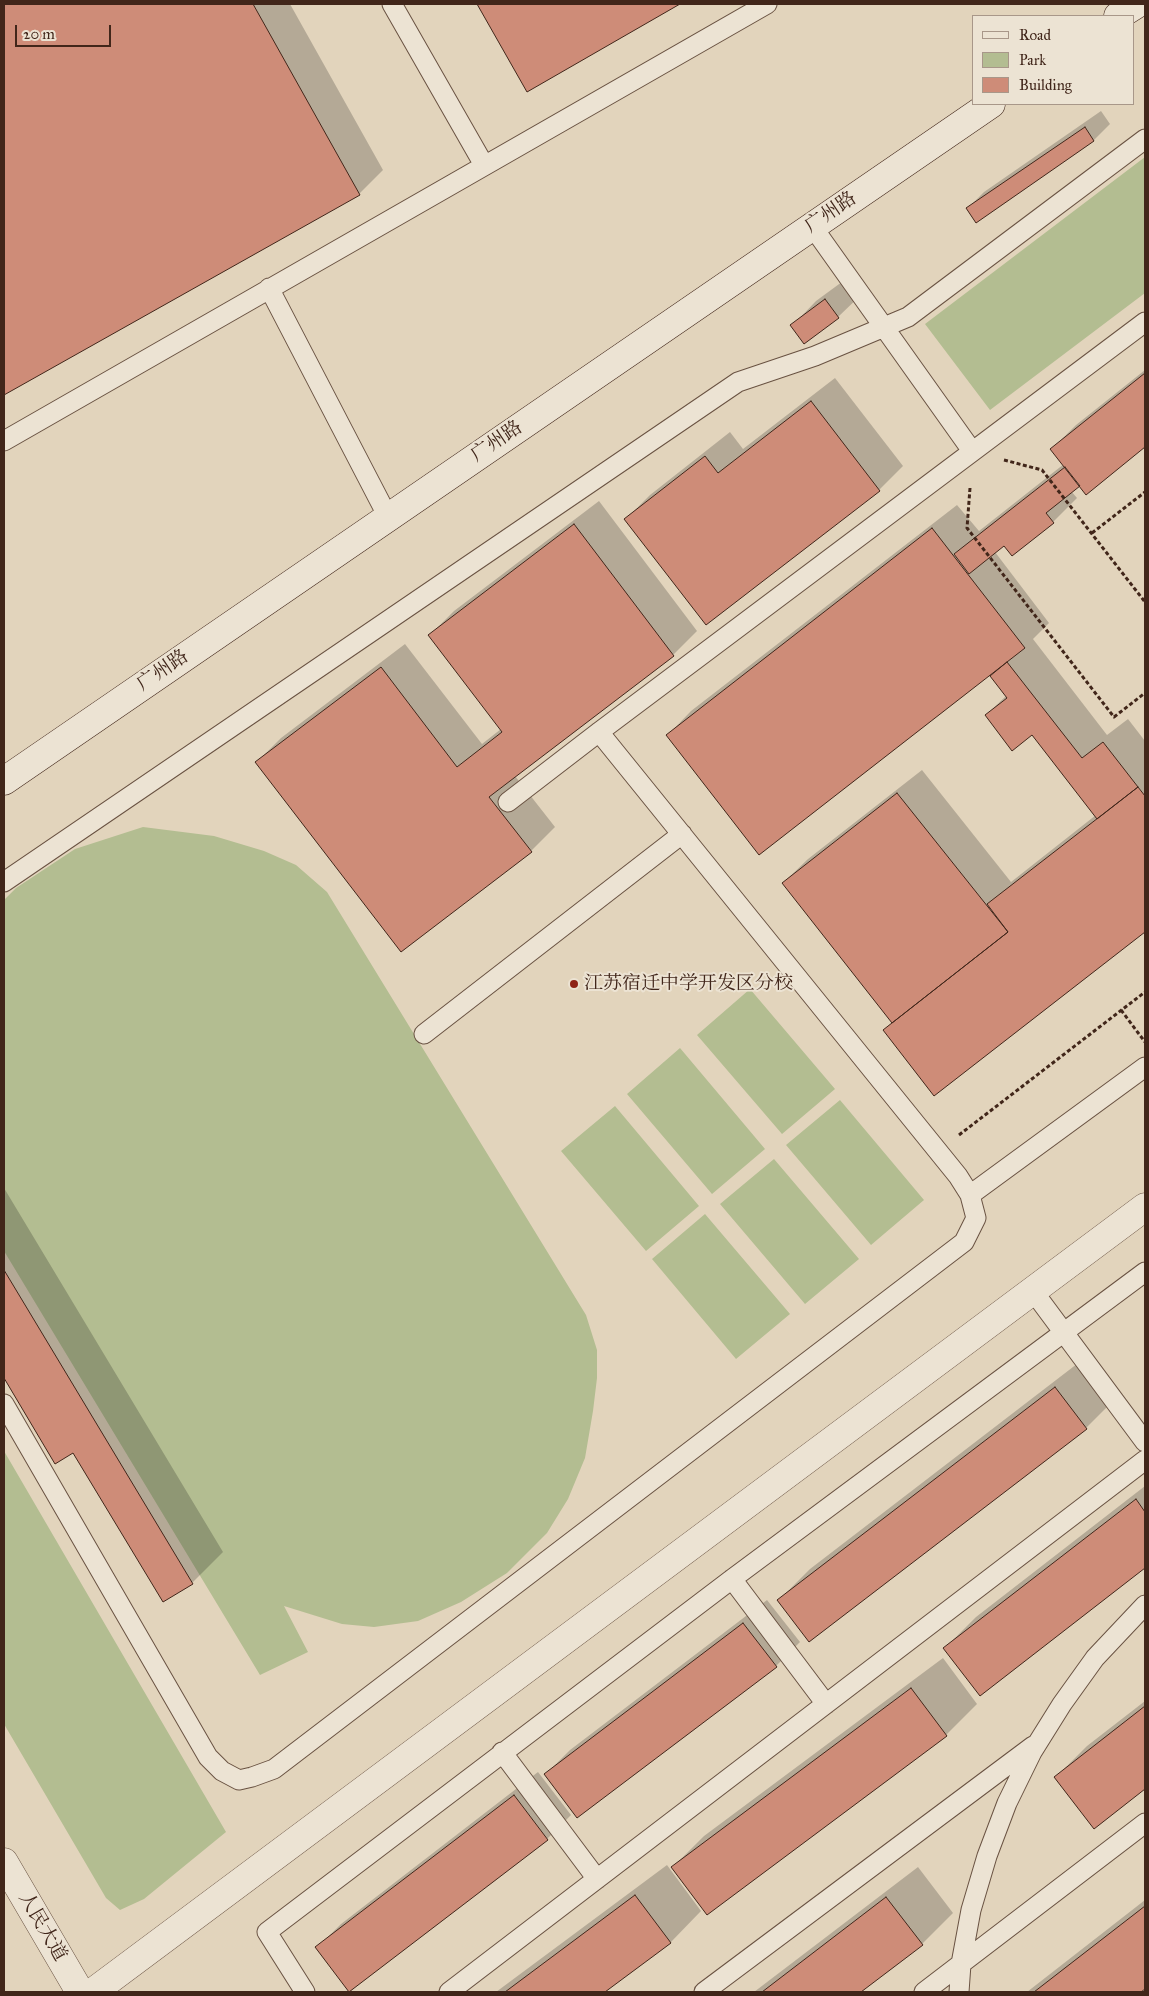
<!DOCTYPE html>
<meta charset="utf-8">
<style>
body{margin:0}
#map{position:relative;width:1149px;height:1996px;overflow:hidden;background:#e2d4bc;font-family:"IM FELL Great Primer",serif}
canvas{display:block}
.frame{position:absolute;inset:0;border:5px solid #41261a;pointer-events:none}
.legend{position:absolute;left:972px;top:15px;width:162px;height:90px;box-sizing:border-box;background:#ece3d3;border:1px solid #a89789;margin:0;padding:6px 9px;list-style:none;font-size:15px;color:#41261a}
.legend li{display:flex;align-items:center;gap:10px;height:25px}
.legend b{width:25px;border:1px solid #a89789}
.scale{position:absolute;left:15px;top:25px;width:96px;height:22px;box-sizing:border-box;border:2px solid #41261a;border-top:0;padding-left:6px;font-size:15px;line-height:18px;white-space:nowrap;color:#41261a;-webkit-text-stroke:4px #ece3d3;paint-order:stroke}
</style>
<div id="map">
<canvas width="1149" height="1996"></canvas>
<div class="frame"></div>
<ul class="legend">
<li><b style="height:6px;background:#ece3d3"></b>Road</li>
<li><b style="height:14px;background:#b3bd91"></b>Park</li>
<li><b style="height:14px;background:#ce8c78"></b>Building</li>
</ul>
<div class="scale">20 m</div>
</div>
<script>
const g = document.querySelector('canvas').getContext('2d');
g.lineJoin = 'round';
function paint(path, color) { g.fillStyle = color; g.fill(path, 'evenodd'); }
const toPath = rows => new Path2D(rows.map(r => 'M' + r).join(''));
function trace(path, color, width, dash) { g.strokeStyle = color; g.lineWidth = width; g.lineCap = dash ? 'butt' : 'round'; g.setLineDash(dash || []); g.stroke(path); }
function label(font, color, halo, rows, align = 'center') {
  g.font = font + ' "IM FELL Great Primer","Noto Serif SC",serif'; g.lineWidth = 4; g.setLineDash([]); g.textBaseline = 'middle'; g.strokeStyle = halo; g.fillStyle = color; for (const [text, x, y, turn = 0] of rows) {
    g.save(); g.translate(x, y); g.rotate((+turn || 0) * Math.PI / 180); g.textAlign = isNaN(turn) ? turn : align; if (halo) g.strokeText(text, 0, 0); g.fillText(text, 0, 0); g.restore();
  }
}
paint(toPath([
 [1145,157,1145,293,990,410,925,324],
 [143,827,214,836,264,851,296,865,327,892,586,1315,597,1350,597,1378,593,1411,585,1458,568,1499,547,1533,507,1573,461,1602,418,1621,374,1627,342,1624,284,1606,308,1652,260,1675,4,1251,4,900,16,888,75,849],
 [750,989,835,1089,782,1134,697,1035],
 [680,1048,765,1149,712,1194,627,1094],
 [840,1100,924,1200,871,1245,786,1145],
 [615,1106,699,1206,646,1251,561,1151],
 [774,1159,859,1259,805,1304,720,1204],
 [705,1214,790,1314,736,1359,652,1259],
 [4,1451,226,1832,144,1899,120,1910,106,1898,4,1724]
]), '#b3bd91');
paint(toPath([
 [4,4,290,4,383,170,359,194,4,393],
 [478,4,678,4,528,90],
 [1101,111,1110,124,1094,140,976,221,968,208,984,192],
 [850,276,863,293,838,317,804,342,792,326,816,301],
 [1145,370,1145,446,1087,493,1080,484,1071,491,1077,498,1053,522,1005,544,995,552,1049,623,1033,639,1107,735,1128,719,1145,741,1145,931,935,1094,885,1030,892,1022,783,883,808,859,922,770,1011,882,1096,815,1032,733,986,715,1006,696,990,674,667,736,691,711,957,505,979,531,1064,464,1052,449,1076,425],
 [835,378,903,466,879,490,626,519,650,495,730,432,743,449],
 [599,501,697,631,673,655,515,776,555,827,531,851,257,762,281,738,405,644,482,744,501,729,430,635,454,611],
 [4,1188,223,1552,192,1583,74,1451,56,1462,4,1376],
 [1086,1357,1117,1397,1086,1428,779,1600,810,1569],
 [1145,1486,1145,1566,980,1694,945,1648,976,1617],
 [767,1600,800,1642,776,1666,546,1774,570,1750],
 [943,1658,977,1704,946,1735,673,1867,704,1836],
 [1145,1701,1145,1788,1094,1827,1056,1777,1087,1746],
 [538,1772,571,1815,547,1839,317,1948,341,1924],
 [667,1865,701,1911,670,1943,603,1992,496,1992],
 [918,1867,953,1913,922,1944,859,1992,754,1992],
 [1145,1900,1145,1987,1139,1992,1027,1992]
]), '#0003');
const building = toPath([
 [4,4,253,4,360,195,4,395,4,4],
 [477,4,680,4,527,92,477,4],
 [1085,127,1094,141,976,223,966,208,1085,127],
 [825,299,839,318,804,344,790,325,825,299],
 [1145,373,1145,447,1086,495,1050,449,1145,373],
 [811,401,880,491,706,625,624,519,705,456,718,473,811,401],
 [1065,467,1080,486,1046,513,1054,523,1012,556,1004,546,969,574,954,554,1065,467],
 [574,524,674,656,489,797,532,852,401,952,255,762,381,667,457,767,502,732,428,635,574,524],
 [932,528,1025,648,759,855,666,735,932,528],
 [1007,662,1082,758,1103,742,1138,787,1097,819,1032,735,1012,751,985,715,1007,698,990,676,1007,662],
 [1138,787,1145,796,1145,932,934,1096,883,1030,1008,932,987,904,1138,787],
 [897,793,1008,932,892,1023,782,883,897,793],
 [4,1270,193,1584,163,1602,73,1453,55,1464,4,1378,4,1270],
 [1055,1387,1087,1429,809,1642,777,1600,1055,1387],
 [1136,1499,1145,1512,1145,1568,980,1696,943,1648,1136,1499],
 [743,1623,777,1667,577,1818,544,1774,743,1623],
 [911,1688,947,1736,707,1915,671,1867,911,1688],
 [1145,1706,1145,1789,1094,1829,1054,1777,1145,1706],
 [514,1795,548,1840,349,1992,315,1947,514,1795],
 [635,1895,671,1943,605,1992,505,1992,635,1895],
 [886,1897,923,1945,861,1992,762,1992,886,1897],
 [1145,1906,1145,1989,1141,1992,1034,1992,1145,1906]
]);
paint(building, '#ce8c78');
trace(building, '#41261a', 1);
const service = toPath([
 [392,4,484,165],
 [812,226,972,451],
 [269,288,388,517],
 [4,441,767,4],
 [508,802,599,732,1145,322],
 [4,882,738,382,815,356,908,317,1145,139],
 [424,1034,682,834],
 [970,1195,1145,1067],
 [1033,1291,1145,1442],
 [4,1404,208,1757,222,1771,239,1780,252,1777,274,1769,964,1242,976,1218,970,1195,958,1176,599,732],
 [732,1579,826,1704],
 [502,1752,597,1879],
 [305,1992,267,1932,732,1579,1145,1272],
 [449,1992,1145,1460],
 [704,1992,1033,1746],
 [924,1992,1145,1823],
 [959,1992,961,1964,971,1910,987,1856,1007,1803,1032,1752,1062,1704,1095,1658,1145,1605]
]);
const minor = toPath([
 [93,1992,1145,1207]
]);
const tertiary = toPath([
 [4,1862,80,1992]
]);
const secondary = toPath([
 [1118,16,1137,4],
 [4,781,991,104]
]);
trace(service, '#695242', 21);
trace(minor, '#695242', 29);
trace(tertiary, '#695242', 29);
trace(secondary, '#41261a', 29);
trace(toPath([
 [1004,460,1042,470,1145,602],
 [970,488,967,528,1114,717,1145,693],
 [1092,533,1145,492],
 [1121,1010,1145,1042],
 [959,1135,1145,992]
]), '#41261a', 3, [4, 2.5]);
trace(service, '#ece3d3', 19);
trace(minor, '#ece3d3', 28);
trace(tertiary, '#ece3d3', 28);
trace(secondary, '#ece3d3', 28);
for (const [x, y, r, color] of [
 [574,984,5,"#8f2418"]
]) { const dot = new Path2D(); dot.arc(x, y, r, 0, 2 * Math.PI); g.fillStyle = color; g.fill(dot); trace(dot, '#ece3d3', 2); }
label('19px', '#41261a', '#ece3d3', [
 ["广州路",831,213,-34],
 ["广州路",497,442,-34],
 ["广州路",163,671,-34],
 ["人民大道",42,1927,60]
]);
label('19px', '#41261a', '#ece3d3', [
 ["江苏宿迁中学开发区分校",584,984]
], 'left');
</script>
